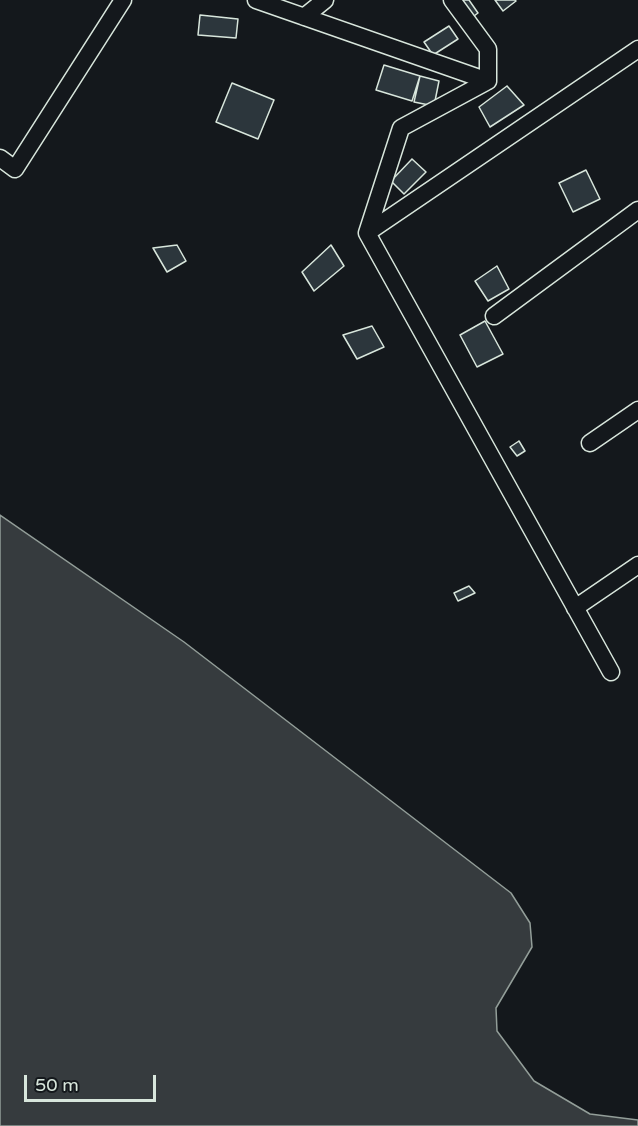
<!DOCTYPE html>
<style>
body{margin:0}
#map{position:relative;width:638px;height:1126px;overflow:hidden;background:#14181c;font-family:"Varela Round",sans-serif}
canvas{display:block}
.scale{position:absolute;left:24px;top:1075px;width:132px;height:27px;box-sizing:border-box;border:3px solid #d8e6dc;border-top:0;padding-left:8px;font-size:18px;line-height:21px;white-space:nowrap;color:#d8e6dc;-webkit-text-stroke:4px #14181c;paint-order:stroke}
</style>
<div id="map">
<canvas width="638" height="1126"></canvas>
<div class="scale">50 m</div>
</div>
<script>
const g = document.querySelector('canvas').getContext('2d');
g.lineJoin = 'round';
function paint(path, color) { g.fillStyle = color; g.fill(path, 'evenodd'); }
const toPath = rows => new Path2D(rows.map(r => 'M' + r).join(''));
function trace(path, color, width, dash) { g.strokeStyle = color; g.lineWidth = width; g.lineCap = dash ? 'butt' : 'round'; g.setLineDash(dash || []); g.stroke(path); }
const water = toPath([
 [0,515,184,642,511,893,530,923,532,947,496,1008,497,1031,534,1081,590,1114,638,1120,638,1126,0,1126,0,515]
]);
paint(water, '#363b3e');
trace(water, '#939e99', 1.5);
const building = toPath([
 [457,0,469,0,478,13,470,19,457,0],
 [495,0,515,0,516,1,503,11,495,0],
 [200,15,238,19,236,38,198,35,200,15],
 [449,26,458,39,433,55,424,42,449,26],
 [384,65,420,76,412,101,376,90,384,65],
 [420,76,439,81,434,106,414,102,420,76],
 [232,83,274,100,258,139,216,122,232,83],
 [507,86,524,105,490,127,479,107,507,86],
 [412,159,426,172,404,194,391,181,412,159],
 [586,170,600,199,573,212,559,183,586,170],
 [177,245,186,261,167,272,153,248,177,245],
 [331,245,344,266,314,291,302,272,331,245],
 [497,266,509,289,488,301,475,281,497,266],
 [485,321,503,354,477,367,460,335,485,321],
 [372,326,384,347,357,359,343,335,372,326],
 [519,441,525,451,517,456,510,447,519,441],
 [469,586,475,593,458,601,454,593,469,586]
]);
paint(building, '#2c363c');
trace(building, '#d8e6dc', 1.5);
const street = toPath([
 [256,0,488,81],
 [452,0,488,49,488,81],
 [304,17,325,0],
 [488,81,401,128,367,233,611,672],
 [0,158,15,169,123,0],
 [367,233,638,49],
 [494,316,638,210],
 [590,443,638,410],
 [575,608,638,565]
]);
trace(street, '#d8e6dc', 19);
trace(street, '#14181c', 16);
</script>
